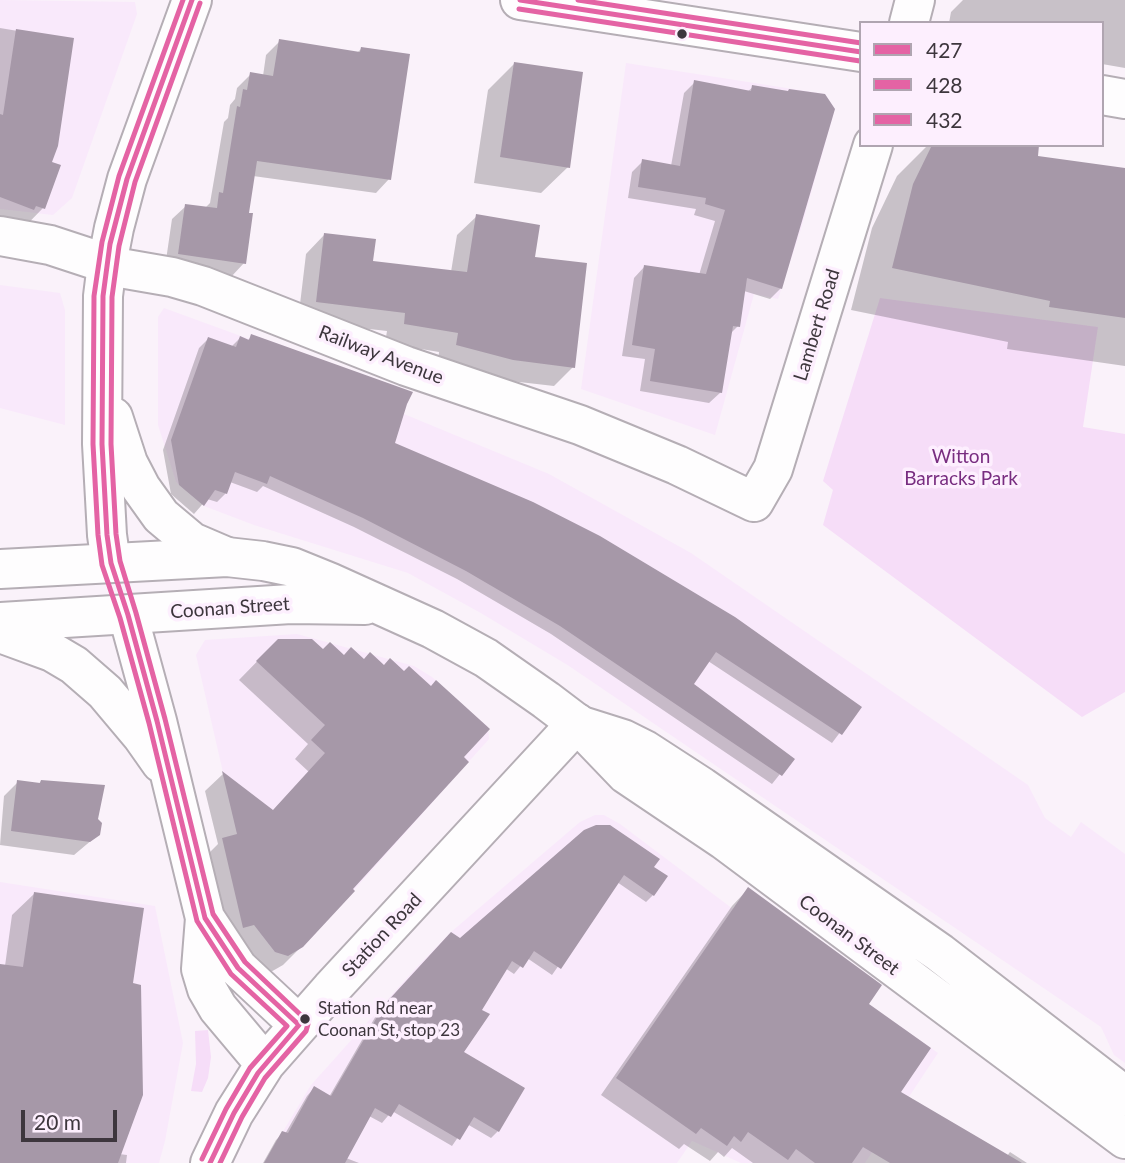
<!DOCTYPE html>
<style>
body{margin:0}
#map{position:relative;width:1125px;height:1163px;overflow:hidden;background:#faf2fa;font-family:Lato,sans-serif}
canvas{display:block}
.legend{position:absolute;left:859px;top:21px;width:245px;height:126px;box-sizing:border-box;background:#fdeffe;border:2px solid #b0a5b1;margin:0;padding:9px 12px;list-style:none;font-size:21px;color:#3d363d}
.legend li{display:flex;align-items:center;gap:14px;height:35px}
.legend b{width:35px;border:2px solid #b0a5b1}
.scale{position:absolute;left:21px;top:1110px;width:96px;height:32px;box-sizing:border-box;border:4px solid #3d363d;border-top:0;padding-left:9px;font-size:21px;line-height:24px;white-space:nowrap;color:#3d363d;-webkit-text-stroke:5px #fdeffe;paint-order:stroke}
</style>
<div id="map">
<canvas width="1125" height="1163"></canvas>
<ul class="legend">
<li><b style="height:9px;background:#e463a4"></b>427</li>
<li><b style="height:9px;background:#e463a4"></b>428</li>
<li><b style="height:9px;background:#e463a4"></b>432</li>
</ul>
<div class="scale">20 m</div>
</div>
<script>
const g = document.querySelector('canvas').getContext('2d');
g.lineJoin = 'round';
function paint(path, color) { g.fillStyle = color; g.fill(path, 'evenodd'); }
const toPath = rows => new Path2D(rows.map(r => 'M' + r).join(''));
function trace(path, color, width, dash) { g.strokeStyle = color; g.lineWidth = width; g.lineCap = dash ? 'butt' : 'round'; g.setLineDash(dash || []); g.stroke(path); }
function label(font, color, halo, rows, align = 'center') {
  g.font = font + ' Lato,sans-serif'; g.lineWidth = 7; g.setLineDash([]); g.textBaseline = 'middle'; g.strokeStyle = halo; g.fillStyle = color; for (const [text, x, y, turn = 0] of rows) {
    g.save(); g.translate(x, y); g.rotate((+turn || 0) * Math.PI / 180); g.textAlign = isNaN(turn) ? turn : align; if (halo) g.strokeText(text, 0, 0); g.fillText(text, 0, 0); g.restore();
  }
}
paint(toPath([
 [0,0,135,2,137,14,72,198,53,215,0,209],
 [626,63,825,94,835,109,800,232,778,299,754,294,715,435,581,389],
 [0,285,60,293,65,310,65,425,0,408],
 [164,308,249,339,251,334,411,392,404,414,549,474,691,553,1028,785,1045,818,1071,837,1081,822,1125,854,1125,1063,1114,1055,1101,1027,569,666,479,612,408,573,254,525,204,506,176,482,158,425,158,317],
 [297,634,414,666,432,677,488,727,489,739,303,947,288,956,275,952,260,933,196,655,205,640],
 [595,815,604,815,620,824,733,909,938,1053,865,1163,741,1163,692,1141,677,1163,264,1163,311,1085,415,969,451,932,580,822],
 [0,882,155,906,183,1043,165,1141,159,1163,0,1163]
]), '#f9e9fb');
paint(toPath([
 [880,298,1098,327,1083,427,1125,434,1125,692,1082,717,823,525,833,490,823,481],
 [208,1030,211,1057,208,1078,202,1092,191,1091,196,1064,195,1031]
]), '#f6ddf8');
paint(toPath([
 [963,0,1125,0,1125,68,1102,64,1102,23,949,23,951,12],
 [0,28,72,40,43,208,8,244,0,242],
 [280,41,357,53,361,49,389,179,376,193,253,176,247,215,244,263,231,277,165,267,172,219,186,206,205,208,210,203,224,122,228,118,230,105,235,99,237,88,251,74,263,76,266,55],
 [514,64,568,167,541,193,474,183,488,90],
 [695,82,747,92,753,87,781,288,770,299,744,291,738,326,730,334,721,392,709,403,640,391,645,359,622,356,634,278,645,266,699,275,715,221,694,215,696,209,628,198,632,172,643,161,671,166,684,93],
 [928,145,1025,145,1036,157,1125,170,1125,366,1007,349,1008,342,851,310,872,228,897,176],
 [477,216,573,367,554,386,493,379,438,364,439,352,385,343,387,331,298,321,306,254,325,234,371,263,451,272,457,235],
 [252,336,393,444,859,707,832,743,708,661,691,684,792,759,772,784,551,634,457,579,354,527,263,486,257,492,230,482,226,493,217,502,207,499,194,514,171,494,163,450,199,348,208,339,231,347,240,338,247,341],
 [278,640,462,758,302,946,283,965,269,973,225,945,205,857,218,844,205,791,223,774,272,812,309,772,295,759,308,744,239,680],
 [41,781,96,820,99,834,74,855,0,845,4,796,18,782,38,785],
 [585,832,652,867,653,895,646,902,617,882,552,975,527,958,514,974,505,968,480,1010,461,1052,498,1131,491,1138,467,1124,452,1146,392,1111,382,1123,369,1116,346,1158,359,1163,263,1163,276,1140,283,1133,285,1134,307,1096,314,1088,329,1097,377,1014,444,942,460,940],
 [748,889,866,1004,899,1092,1007,1156,1010,1152,1027,1163,753,1163,732,1148,724,1157,718,1152,710,1161,684,1144,679,1149,601,1095,732,906],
 [34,894,131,985,119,1154,127,1155,126,1163,0,1163,0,966,5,966,12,915]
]), '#0003');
paint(toPath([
 [16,29,74,38,58,146,52,162,61,165,45,209,36,206,34,210,0,197,0,114,3,115],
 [279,39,360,52,361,47,410,54,391,180,257,161,249,213,253,213,246,264,178,254,185,204,217,208,219,192,223,193,237,106,240,107,243,89,247,90,250,72,273,76],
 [514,62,583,72,570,168,500,157],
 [694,80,751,91,752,85,788,91,789,89,825,94,835,109,782,289,747,278,740,327,733,326,722,393,650,381,655,349,632,345,644,265,706,274,725,210,705,204,706,198,638,187,642,159,680,166],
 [932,145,1039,145,1038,156,1125,168,1125,318,1049,307,1050,301,892,268,913,184],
 [476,214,540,225,535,257,587,263,575,368,513,360,456,345,458,333,404,324,405,313,316,302,324,233,376,239,373,261,467,272],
 [251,334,413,392,407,404,395,443,533,502,600,536,735,617,862,707,842,735,716,652,694,684,795,759,782,776,560,626,466,571,363,518,270,476,267,484,235,472,227,494,215,490,204,506,179,485,171,440,208,337,236,347,240,336,249,340],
 [278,639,312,639,323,649,330,642,344,655,351,647,364,659,370,652,384,665,390,658,404,671,409,666,431,686,436,680,490,729,464,757,469,762,353,889,355,891,303,947,288,956,275,952,254,925,243,928,222,838,237,834,222,771,273,810,325,753,311,740,325,725,256,661],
 [17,780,40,783,41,780,105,785,98,819,102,823,100,835,90,842,11,831],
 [596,825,610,825,660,859,654,867,668,876,654,896,624,875,561,969,534,951,523,968,512,961,482,1010,490,1014,464,1052,525,1088,499,1132,474,1117,460,1140,399,1104,391,1117,375,1108,345,1163,264,1163,282,1131,288,1133,314,1086,331,1096,384,1005,451,932,460,938,584,830],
 [748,887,882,985,869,1004,931,1048,901,1092,1022,1163,890,1163,863,1147,852,1163,815,1163,796,1149,788,1160,748,1132,741,1142,734,1136,727,1146,701,1128,696,1134,616,1078],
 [34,892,144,908,133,983,141,985,143,1095,118,1163,0,1163,0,964,23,967]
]), '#a698a8');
const street = toPath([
 [1102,95,1125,99],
 [0,236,50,245,120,268,172,277,203,286,406,366,580,425,677,465,754,502,773,469,873,145]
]);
const secondary = toPath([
 [520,0,861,52],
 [909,23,915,0],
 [113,417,128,463,141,488,161,516,192,542,227,557],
 [111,563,107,535,102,444,103,296,107,264,114,228,127,179,192,0],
 [128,615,157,721,205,918,201,969,207,989,218,1008,265,1064],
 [0,633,52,652,74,665,105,692,142,736,161,763],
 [205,918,238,968,299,1025],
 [210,1163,234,1113,265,1064,331,989,577,723]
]);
const primary = toPath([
 [0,569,227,557,263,561,292,567,329,582,433,629,486,658,546,700,579,725,626,774,724,840,1125,1139],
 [0,622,291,604,365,605],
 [585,727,623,739,645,750,702,787,940,953,1125,1096]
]);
trace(street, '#b5aeb5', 42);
trace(secondary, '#b5aeb5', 42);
trace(primary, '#b5aeb5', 42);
trace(street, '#fefdfe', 38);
trace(secondary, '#fefdfe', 38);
trace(primary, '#fefdfe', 38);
trace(toPath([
 [192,0,127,179,110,244,103,296,102,444,107,535,111,563,128,615,157,721,205,918,238,968,299,1025,258,1073,234,1113,210,1163],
 [520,0,861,52]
]), '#e463a4', 5);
trace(toPath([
 [183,0,119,176,102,242,94,296,93,444,98,535,102,565,120,618,149,723,197,921,231,974,287,1026,250,1068,226,1109,202,1159],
 [519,9,860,61]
]), '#e463a4', 5);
trace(toPath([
 [578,0,861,43],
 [200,3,135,182,119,246,112,297,111,444,116,534,120,561,136,613,165,719,213,914,245,962,305,1019,308,1024,306,1031,265,1078,242,1117,220,1163]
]), '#e463a4', 5);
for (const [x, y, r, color] of [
 [682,34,6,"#3d363d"],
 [305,1019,6,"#3d363d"]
]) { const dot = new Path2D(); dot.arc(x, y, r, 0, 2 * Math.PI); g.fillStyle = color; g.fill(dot); trace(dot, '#fdeffe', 2.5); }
label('17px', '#3d363d', '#fdeffe', [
 ["Station Rd near",318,1009],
 ["Coonan St, stop 23",318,1031]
], 'left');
label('19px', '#3d363d', '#fdeffe', [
 ["Lambert Road",817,325,-73],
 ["Railway Avenue",381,355,21],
 ["Coonan Street",230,608,-4],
 ["Station Road",382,935,-47],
 ["Coonan Street",849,935,37]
]);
label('19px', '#782d80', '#fdeffe', [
 ["Witton",961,457],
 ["Barracks Park",961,479]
]);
</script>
